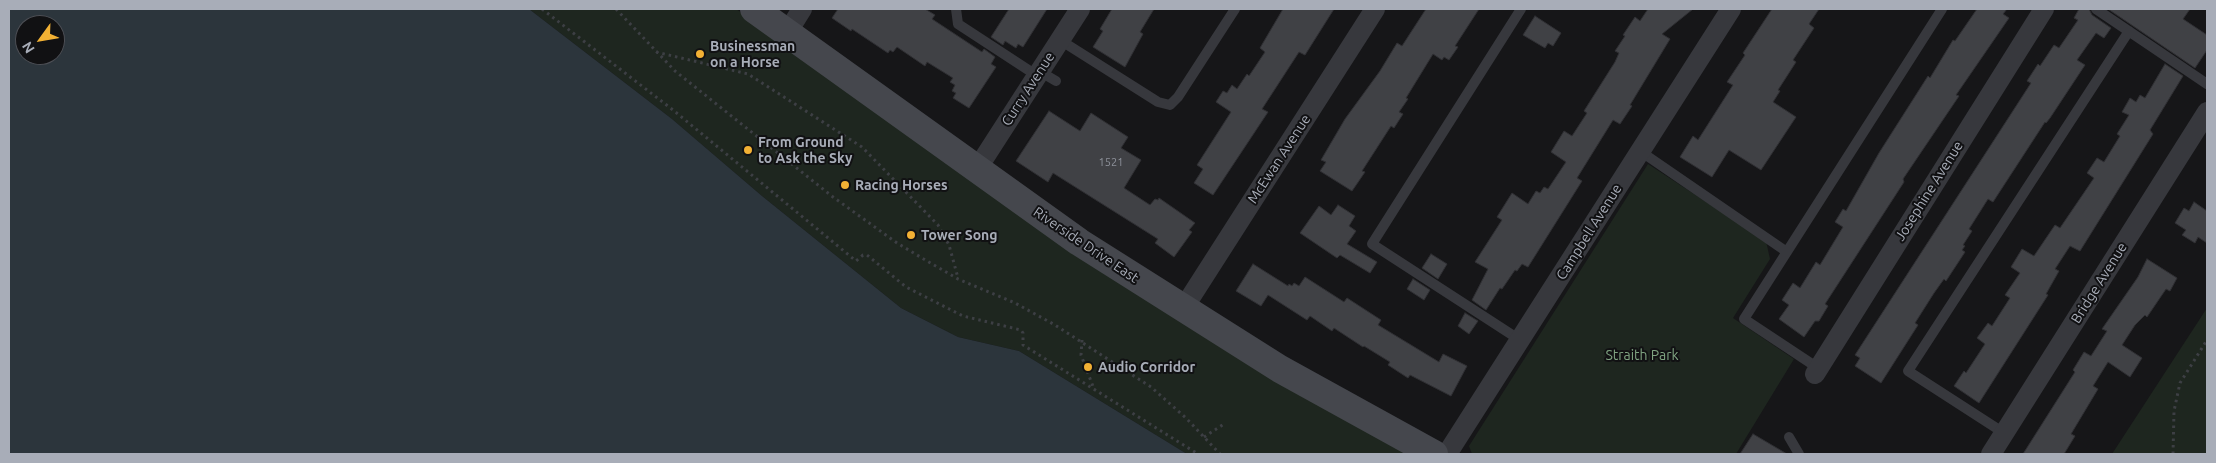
<!DOCTYPE html>
<style>
body{margin:0}
#map{position:relative;width:2216px;height:463px;overflow:hidden;background:#161618;font-family:Ubuntu,sans-serif}
canvas{display:block}
.frame{position:absolute;inset:0;border:10px solid #a8adb8;pointer-events:none}
.north{position:absolute;left:15px;top:15px;width:50px;height:50px;box-sizing:border-box;background:#111113;border:1px solid #4d4f55;border-radius:50%;rotate:238deg;font-size:14px;font-weight:700;line-height:20px;text-align:center;color:#a8adb8}
.north::after{content:'';display:block;margin:auto;width:18px;height:22px;background:#f2b134;clip-path:polygon(50% 0,100% 100%,50% 72%,0 100%)}
</style>
<div id="map">
<canvas width="2216" height="463"></canvas>
<div class="frame"></div>
<div class="north">N</div>
</div>
<script>
const g = document.querySelector('canvas').getContext('2d');
g.lineJoin = 'round';
function paint(path, color) { g.fillStyle = color; g.fill(path, 'evenodd'); }
const toPath = rows => new Path2D(rows.map(r => 'M' + r).join(''));
function trace(path, color, width, dash) { g.strokeStyle = color; g.lineWidth = width; g.lineCap = dash ? 'butt' : 'round'; g.setLineDash(dash || []); g.stroke(path); }
function label(font, color, halo, rows, align = 'center') {
  g.font = font + ' Ubuntu,sans-serif'; g.lineWidth = 4; g.setLineDash([]); g.textBaseline = 'middle'; g.strokeStyle = halo; g.fillStyle = color; for (const [text, x, y, turn = 0] of rows) {
    g.save(); g.translate(x, y); g.rotate((+turn || 0) * Math.PI / 180); g.textAlign = isNaN(turn) ? turn : align; if (halo) g.strokeText(text, 0, 0); g.fillText(text, 0, 0); g.restore();
  }
}
paint(toPath([
 [529,9,736,9,1412,454,1187,454,1019,351,958,337,901,308,762,196,672,119],
 [1648,164,1766,241,1770,259,1733,318,1794,359,1736,454,1472,454,1469,446],
 [2207,308,2207,454,2112,454]
]), '#1e261f');
paint(toPath([
 [9,9,529,9,672,119,762,196,901,308,958,337,1019,351,1187,454,9,454],
 [25,25,55,25,55,55,25,55]
]), '#2c353c');
const building = toPath([
 [838,9,925,9,935,15,932,19,982,52,984,49,995,57,991,64,996,67,969,108,953,98,956,93,952,91,955,85,950,82,953,78,927,62,925,66,897,47,893,52,890,50,888,53,852,29,851,31,832,18,838,9],
 [1009,9,1047,9,1023,47,1018,44,1016,48,1005,41,1003,45,991,37,1009,9],
 [1112,9,1154,9,1140,32,1143,34,1125,67,1093,47,1103,31,1100,29,1112,9],
 [1283,9,1334,9,1305,55,1299,52,1262,109,1268,112,1213,195,1194,183,1203,169,1197,165,1231,112,1216,102,1223,91,1227,93,1232,85,1237,89,1247,74,1249,76,1265,52,1260,48,1283,9],
 [1426,9,1479,9,1455,46,1458,47,1449,60,1444,57,1442,60,1433,54,1406,98,1408,99,1399,112,1403,114,1394,128,1391,126,1362,171,1365,172,1352,191,1320,171,1326,162,1321,160,1345,119,1380,71,1397,43,1402,46,1426,9],
 [1648,9,1693,9,1662,34,1670,39,1630,105,1632,106,1620,124,1613,120,1577,178,1582,181,1528,267,1522,264,1517,271,1515,270,1502,289,1500,288,1486,310,1472,300,1488,269,1475,262,1502,220,1497,217,1512,193,1528,204,1536,191,1540,193,1544,187,1548,189,1566,162,1551,152,1564,131,1572,136,1587,113,1584,111,1615,62,1619,53,1615,51,1625,36,1623,35,1635,17,1640,21,1648,9],
 [1772,9,1819,9,1809,24,1814,28,1793,60,1796,62,1778,90,1780,91,1773,102,1796,117,1761,170,1729,150,1712,177,1680,157,1693,136,1698,140,1733,85,1727,82,1745,55,1743,53,1772,9],
 [1977,9,2007,9,2003,14,2009,18,1956,95,1959,96,1903,179,1904,182,1825,304,1828,306,1819,321,1815,321,1804,337,1779,319,1789,305,1782,300,1793,283,1800,288,1816,262,1820,265,1843,227,1835,222,1843,209,1846,211,1879,153,1928,76,1930,78,1953,40,1955,41,1977,9],
 [2079,9,2089,9,2092,15,2111,28,2104,38,2096,33,2077,60,2085,65,2050,118,2046,123,2045,122,1993,202,1988,199,1969,229,1972,231,1963,245,1965,246,1962,250,1965,252,1946,281,1944,279,1934,293,1915,323,1918,325,1881,383,1855,366,1860,358,1855,355,2031,83,2027,81,2038,64,2040,66,2054,45,2059,48,2078,20,2074,18,2079,9],
 [2108,9,2190,9,2183,19,2207,35,2207,50,2195,68,2108,9],
 [1535,16,1561,33,1553,46,1548,43,1545,48,1523,35,1535,16],
 [2165,64,2183,76,2150,130,2153,134,2080,251,2070,246,2055,269,2059,271,2046,294,2048,295,1979,403,1954,386,1964,371,1966,373,1985,344,1977,338,1988,323,1992,326,2010,298,2005,295,2020,273,2011,267,2022,249,2034,256,2055,225,2060,228,2094,178,2087,173,2097,158,2104,162,2120,136,2117,134,2129,115,2122,112,2130,98,2136,102,2140,95,2145,98,2165,64],
 [1049,111,1080,131,1091,113,1128,137,1121,148,1141,160,1124,188,1150,205,1155,199,1158,200,1159,198,1195,223,1189,230,1192,232,1174,257,1155,243,1158,239,1053,173,1048,182,1016,161,1049,111],
 [2194,202,2207,211,2207,243,2198,237,2195,243,2182,235,2186,230,2175,223,2184,208,2189,211,2194,202],
 [1338,205,1355,216,1349,226,1356,231,1347,244,1377,262,1370,273,1340,255,1337,258,1300,233,1319,206,1331,215,1338,205],
 [1431,254,1447,264,1438,279,1422,268,1431,254],
 [2147,259,2177,278,2170,291,2166,289,2147,317,2145,315,2135,325,2122,345,2142,358,2130,377,2108,362,2093,386,2098,389,2071,434,2075,436,2064,454,2023,454,2075,372,2073,370,2084,352,2091,356,2107,331,2102,329,2138,277,2147,259],
 [1253,264,1288,286,1289,284,1292,286,1294,283,1299,286,1305,277,1344,302,1347,298,1381,320,1378,325,1439,362,1443,354,1467,366,1451,396,1410,375,1408,378,1388,365,1390,362,1364,346,1363,347,1334,328,1332,331,1310,316,1307,320,1268,295,1261,306,1236,291,1253,264],
 [1413,279,1430,290,1424,300,1407,289,1413,279],
 [1465,313,1478,321,1469,334,1458,326,1465,313],
 [1753,434,1787,454,1740,454,1753,434]
]);
paint(building, '#404145');
trace(building, '#303034', 1);
trace(toPath([
 [542,9,673,110,856,261,863,255,867,255,906,287,963,316,1021,330,1023,333,1023,345,1198,454],
 [616,9,675,71,833,197,897,243,927,261,958,279,1015,303,1055,325,1151,387,1186,418,1220,454],
 [656,52,748,74,862,147,938,225,949,245,958,278],
 [1082,340,1081,355,1094,389],
 [1204,437,1224,424],
 [2173,454,2174,411,2180,383,2207,340]
]), '#3d3f44', 3, [2.5, 4]);
trace(toPath([
 [956,9,958,24,1036,75],
 [2096,9,2207,84],
 [1060,40,1158,102,1170,105,1178,97,1235,9],
 [1039,71,1056,81],
 [1640,151,1787,252],
 [1520,340,1372,244,1521,9],
 [1818,368,1744,319,1942,9],
 [2004,433,1908,371,2129,31],
 [1789,437,1799,454]
]), '#37383d', 10);
trace(toPath([
 [787,33,802,9],
 [977,169,1080,9],
 [1183,309,1375,9],
 [1815,374,2044,9],
 [1447,454,1731,9],
 [1991,454,2207,112]
]), '#37383d', 20);
trace(toPath([
 [754,9,1079,242,1280,369,1434,454]
]), '#45474d', 28);
for (const [x, y, r, color] of [
 [700,54,5,"#f2b134"],
 [748,150,5,"#f2b134"],
 [845,185,5,"#f2b134"],
 [911,235,5,"#f2b134"],
 [1088,367,5,"#f2b134"]
]) { const dot = new Path2D(); dot.arc(x, y, r, 0, 2 * Math.PI); g.fillStyle = color; g.fill(dot); trace(dot, '#111113', 2); }
label('11px', '#8e929b', null, [
 ["1521",1111,162]
]);
label('bold 14px', '#a8adb8', '#111113', [
 ["Businessman",710,46],
 ["on a Horse",710,62],
 ["From Ground",758,142],
 ["to Ask the Sky",758,158],
 ["Racing Horses",855,185],
 ["Tower Song",921,235],
 ["Audio Corridor",1098,367]
], 'left');
label('14px', '#a8adb8', '#111113', [
 ["Curry Avenue",1028,89,-57],
 ["McEwan Avenue",1279,159,-57],
 ["Josephine Avenue",1929,191,-58],
 ["Campbell Avenue",1589,232,-58],
 ["Riverside Drive East",1086,245,34],
 ["Bridge Avenue",2099,283,-58]
]);
label('14px', '#7fa381', '#111113', [
 ["Straith Park",1642,355]
]);
</script>
